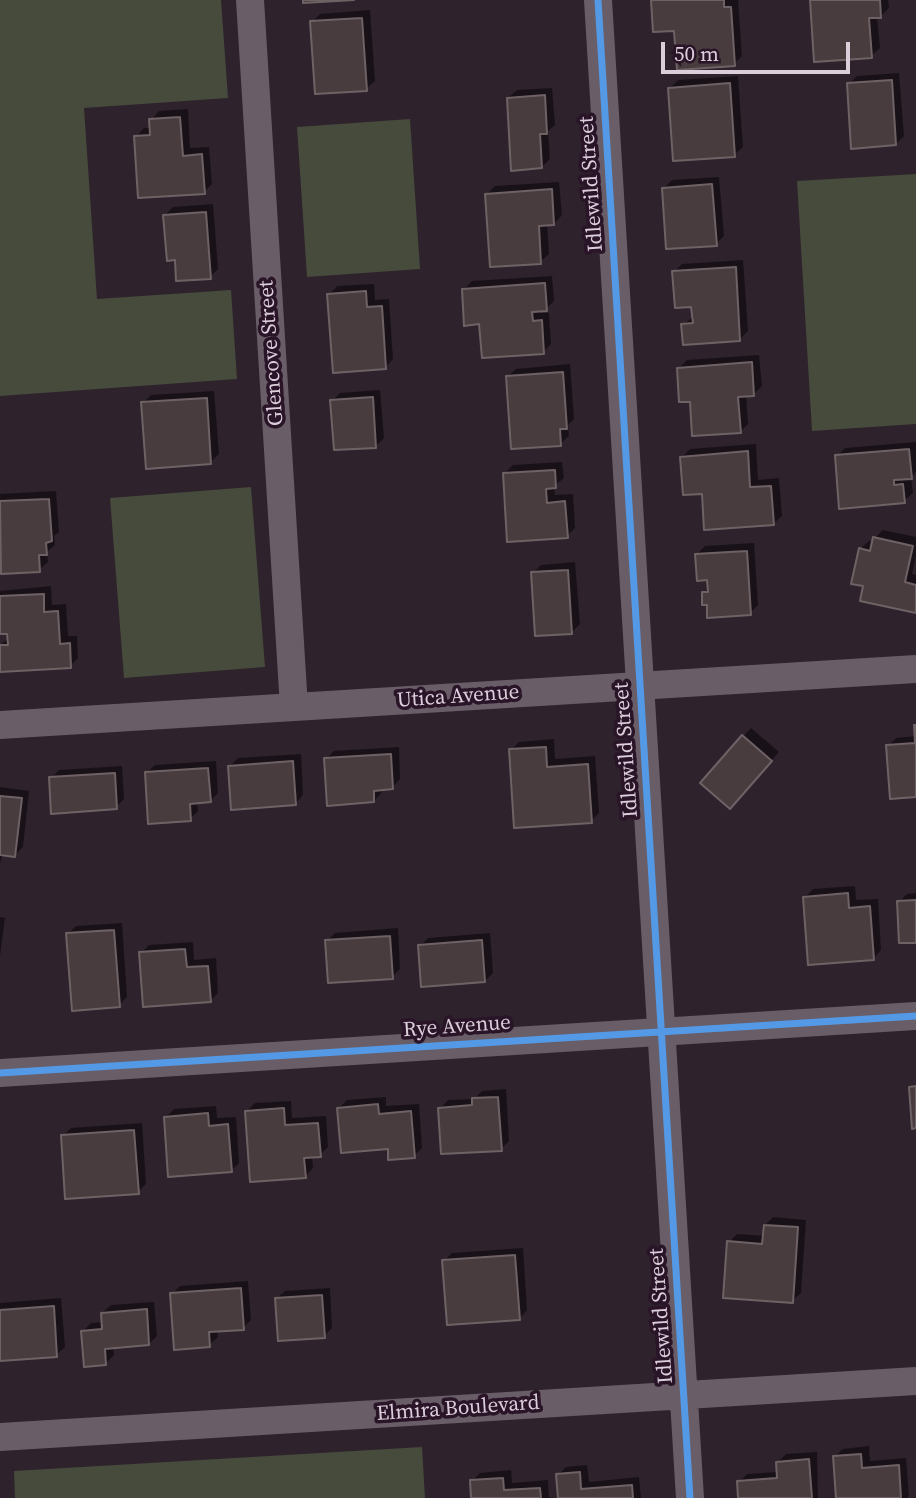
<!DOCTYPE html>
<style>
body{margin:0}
#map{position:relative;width:916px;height:1498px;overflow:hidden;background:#2e222d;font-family:"Source Serif 4",serif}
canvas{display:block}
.scale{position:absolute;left:661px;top:42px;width:189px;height:32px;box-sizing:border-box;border:4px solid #dbcdda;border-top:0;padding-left:9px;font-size:21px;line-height:24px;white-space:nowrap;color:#dbcdda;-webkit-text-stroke:5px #291428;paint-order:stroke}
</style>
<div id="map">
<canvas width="916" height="1498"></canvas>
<div class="scale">50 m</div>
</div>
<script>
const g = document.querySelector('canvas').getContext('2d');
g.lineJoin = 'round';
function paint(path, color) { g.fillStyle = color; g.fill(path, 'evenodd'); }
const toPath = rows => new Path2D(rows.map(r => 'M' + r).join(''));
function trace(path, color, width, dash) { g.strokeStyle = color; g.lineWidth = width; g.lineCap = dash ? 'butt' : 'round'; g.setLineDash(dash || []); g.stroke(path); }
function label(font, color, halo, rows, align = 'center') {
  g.font = font + ' "Source Serif 4",serif'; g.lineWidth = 7; g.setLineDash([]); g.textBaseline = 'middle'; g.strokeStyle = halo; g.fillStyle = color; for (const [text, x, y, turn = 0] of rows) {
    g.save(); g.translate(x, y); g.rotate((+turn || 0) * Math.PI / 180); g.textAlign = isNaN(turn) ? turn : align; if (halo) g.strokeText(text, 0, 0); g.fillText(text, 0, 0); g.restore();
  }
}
paint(toPath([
 [0,0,221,0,228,98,84,108,97,299,231,290,237,379,0,396],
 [410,119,420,269,307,277,297,127],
 [916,174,916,424,812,431,797,181],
 [251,487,265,667,124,678,110,498],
 [422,1447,425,1498,15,1498,14,1471]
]), '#464b3b');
paint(toPath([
 [652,0,738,0,742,56,734,64,676,29],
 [811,0,888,0,889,8,881,16,877,16,880,48,871,56],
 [370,10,375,81,366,89,312,22,320,14],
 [899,73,904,136,896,144,849,84,857,76],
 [738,76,743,147,734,155,670,88,678,80],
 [552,88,555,125,548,131,550,159,542,167,508,98,517,90],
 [188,109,190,148,209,147,212,184,204,192,136,137,144,128,151,128,151,120,159,111],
 [719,177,724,236,716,244,663,189,672,180],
 [559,182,562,215,554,224,547,224,549,254,540,262,486,195,495,186],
 [213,204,218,269,210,277,165,215,173,207],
 [743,260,748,331,739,340,683,325,694,316,693,305,674,272,682,264],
 [552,276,554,301,546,309,540,310,540,313,549,313,551,344,543,352,481,323,464,289,472,281],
 [374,284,375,300,389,299,393,359,385,368,329,295,337,286],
 [759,355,762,386,753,395,746,395,748,424,740,432,691,400,679,368,687,360],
 [570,364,574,419,568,425,569,436,560,444,507,377,516,369],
 [380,390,384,438,376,446,332,401,340,393],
 [214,391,219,454,211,462,143,403,151,395],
 [916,442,916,472,911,477,913,493,904,501,837,456,845,448],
 [756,444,758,480,779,478,782,516,773,524,703,492,682,457,690,449],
 [562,462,564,478,554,486,555,495,573,494,575,528,567,536,505,473,513,465],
 [56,491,59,532,54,536,55,545,47,552,48,562,39,570,3,573,0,494],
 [883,530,916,537,916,556,912,574,916,575,916,611,865,585,860,549,869,541,874,542,875,538],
 [754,543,758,605,750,613,709,603,703,593,709,587,708,578,697,554,705,546],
 [575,562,580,624,572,632,533,573,541,565],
 [51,586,52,605,66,604,68,636,77,636,78,658,70,666,0,670,0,645,9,638,9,632,0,633,0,591],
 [751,728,779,752,738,798,702,782],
 [916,736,916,796,888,746,896,738],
 [554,739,555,759,595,756,599,813,591,821,511,750,519,742],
 [399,747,400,779,392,788,381,788,382,792,374,801,326,759,334,751],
 [301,754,303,795,295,804,230,766,238,758],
 [216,761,218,793,210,801,197,802,198,811,190,819,146,773,155,765],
 [122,766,124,799,116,807,51,778,59,770],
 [0,787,29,791,23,847,15,855,3,854,0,863],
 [855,886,856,900,878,899,881,950,873,959,805,897,813,889],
 [916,893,916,941,899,902,907,894],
 [0,917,5,918,0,956],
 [122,923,127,997,119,1005,68,934,76,926],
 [398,928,400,969,392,977,327,941,335,933],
 [490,933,493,973,485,981,420,946,428,938],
 [193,942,194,960,216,958,218,993,210,1001,141,953,149,945],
 [506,1089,509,1141,501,1149,440,1109,448,1100,474,1099,482,1091],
 [386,1097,386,1106,419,1104,422,1148,414,1156,389,1147,339,1108,347,1100],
 [291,1101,292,1118,326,1116,328,1147,320,1155,312,1156,313,1168,305,1177,247,1111,255,1103],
 [216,1106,217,1118,236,1117,239,1163,231,1171,166,1117,174,1109],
 [142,1123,146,1184,138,1192,63,1136,71,1128],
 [773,1217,806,1220,801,1293,792,1301,729,1242,737,1234,765,1236,765,1225],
 [523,1248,527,1310,519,1319,444,1261,452,1253],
 [248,1281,251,1320,243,1328,217,1330,218,1337,209,1345,172,1294,180,1286],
 [330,1288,332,1328,324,1336,276,1299,285,1291],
 [61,1298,65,1347,56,1355,0,1359,0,1303],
 [154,1302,157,1336,149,1344,113,1346,114,1355,105,1364,83,1331,91,1323,103,1322,102,1313,111,1305],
 [869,1446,870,1461,906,1458,909,1496,907,1498,838,1498,834,1457,843,1449],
 [817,1452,818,1498,740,1498,739,1482,747,1474,778,1472,778,1462,786,1454],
 [587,1465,589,1482,639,1477,641,1498,560,1498,558,1475,566,1467],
 [511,1470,512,1483,548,1480,549,1498,473,1498,472,1481,480,1473]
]), '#0007');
const building = toPath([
 [303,0,354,0,303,3,303,0],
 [651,0,724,0,724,7,731,7,735,66,677,70,674,31,653,32,651,0],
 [810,0,880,0,881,18,869,18,872,58,814,62,810,0],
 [362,18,367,91,315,94,310,21,362,18],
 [892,80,896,145,851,149,847,83,892,80],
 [730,83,735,157,673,161,668,88,730,83],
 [545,95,547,134,540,134,542,168,511,171,507,98,545,95],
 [180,117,183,156,202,154,205,194,138,198,134,136,150,135,149,119,180,117],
 [712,184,717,246,666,249,662,188,712,184],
 [552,189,554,225,539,226,541,264,490,267,485,194,552,189],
 [206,212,211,279,176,281,175,260,167,261,163,215,206,212],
 [736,267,740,341,683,345,681,324,693,323,691,307,675,308,672,271,736,267],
 [545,283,547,311,532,312,533,321,542,320,544,354,482,358,479,324,464,326,462,289,545,283],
 [366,291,367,307,382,306,386,369,333,373,327,294,366,291],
 [752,362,754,396,738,397,741,433,692,436,690,402,679,402,677,368,752,362],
 [563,372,567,429,560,429,561,446,511,449,506,376,563,372],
 [373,397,376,448,334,450,330,400,373,397],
 [207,398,211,464,146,469,141,402,207,398],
 [909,449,912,479,894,480,894,485,903,484,905,503,839,509,835,455,909,449],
 [748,451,750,487,771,486,774,525,704,530,702,494,683,495,680,457,748,451],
 [555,470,556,488,546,489,547,503,565,501,568,538,507,542,503,473,555,470],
 [49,499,52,541,46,543,47,555,39,555,40,572,1,574,0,501,49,499],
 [873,537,913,546,905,582,916,585,916,613,860,601,863,586,851,584,859,548,870,551,873,537],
 [747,551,751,615,707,618,707,605,702,605,702,592,708,592,707,580,697,581,695,554,747,551],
 [568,570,572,634,535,636,531,572,568,570],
 [44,594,44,612,58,611,60,644,70,643,71,668,0,672,0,645,8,645,7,634,0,634,0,596,44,594],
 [914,725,916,725,916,797,890,799,886,745,915,743,914,725],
 [742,735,772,761,730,809,700,783,742,735],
 [546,747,547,767,588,764,592,823,514,828,509,749,546,747],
 [391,754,393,789,374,791,374,802,327,806,324,758,391,754],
 [293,761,296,805,231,810,228,766,293,761],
 [208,768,211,802,190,804,191,821,148,824,145,772,208,768],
 [115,773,117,809,51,814,49,777,115,773],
 [0,796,22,798,15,857,0,855,0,796],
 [848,893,849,908,870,906,874,960,808,965,803,897,848,893],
 [916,900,916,943,899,943,897,901,916,900],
 [114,930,120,1007,72,1011,66,933,114,930],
 [390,936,393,979,328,983,325,940,390,936],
 [482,940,485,982,421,987,418,945,482,940],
 [185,949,187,967,208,966,211,1002,143,1007,139,952,185,949],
 [916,1086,916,1128,912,1129,909,1087,916,1086],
 [498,1097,502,1151,441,1154,438,1108,472,1105,472,1098,498,1097],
 [378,1104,379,1114,411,1111,415,1158,388,1160,388,1149,341,1153,337,1108,378,1104],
 [284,1108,285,1125,318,1123,321,1157,304,1158,306,1178,250,1182,245,1111,284,1108],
 [208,1113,209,1126,228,1124,232,1172,168,1177,164,1117,208,1113],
 [134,1130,139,1194,65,1199,61,1135,134,1130],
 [764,1225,798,1227,793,1303,723,1298,727,1241,762,1244,764,1225],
 [515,1255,520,1320,447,1325,442,1260,515,1255],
 [241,1288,244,1330,209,1332,210,1347,174,1350,170,1293,241,1288],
 [322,1295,325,1338,278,1341,275,1298,322,1295],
 [54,1306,57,1357,0,1361,0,1310,54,1306],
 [147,1309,149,1345,105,1349,106,1365,84,1367,81,1331,102,1329,101,1313,147,1309],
 [861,1454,862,1468,899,1465,901,1498,836,1498,833,1456,861,1454],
 [809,1459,812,1498,738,1498,737,1481,777,1478,776,1462,809,1459],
 [580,1472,581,1489,632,1485,633,1498,558,1498,556,1474,580,1472],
 [503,1478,504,1490,540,1488,541,1498,471,1498,470,1480,503,1478]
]);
paint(building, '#483c3f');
trace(building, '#6f6265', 2);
trace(toPath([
 [250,0,294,707],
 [598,0,690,1498],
 [0,725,916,669],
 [0,1073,916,1016],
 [0,1437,916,1381]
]), '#695e68', 28);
trace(toPath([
 [598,0,690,1498],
 [0,1073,916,1016]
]), '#5399e6', 7);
label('21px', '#dbcdda', '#291428', [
 ["Idlewild Street",592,184,-94],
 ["Glencove Street",272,353,-94],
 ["Utica Avenue",458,697,-4],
 ["Idlewild Street",627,750,-94],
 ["Rye Avenue",457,1027,-4],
 ["Idlewild Street",662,1316,-94],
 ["Elmira Boulevard",458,1409,-4]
]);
</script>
